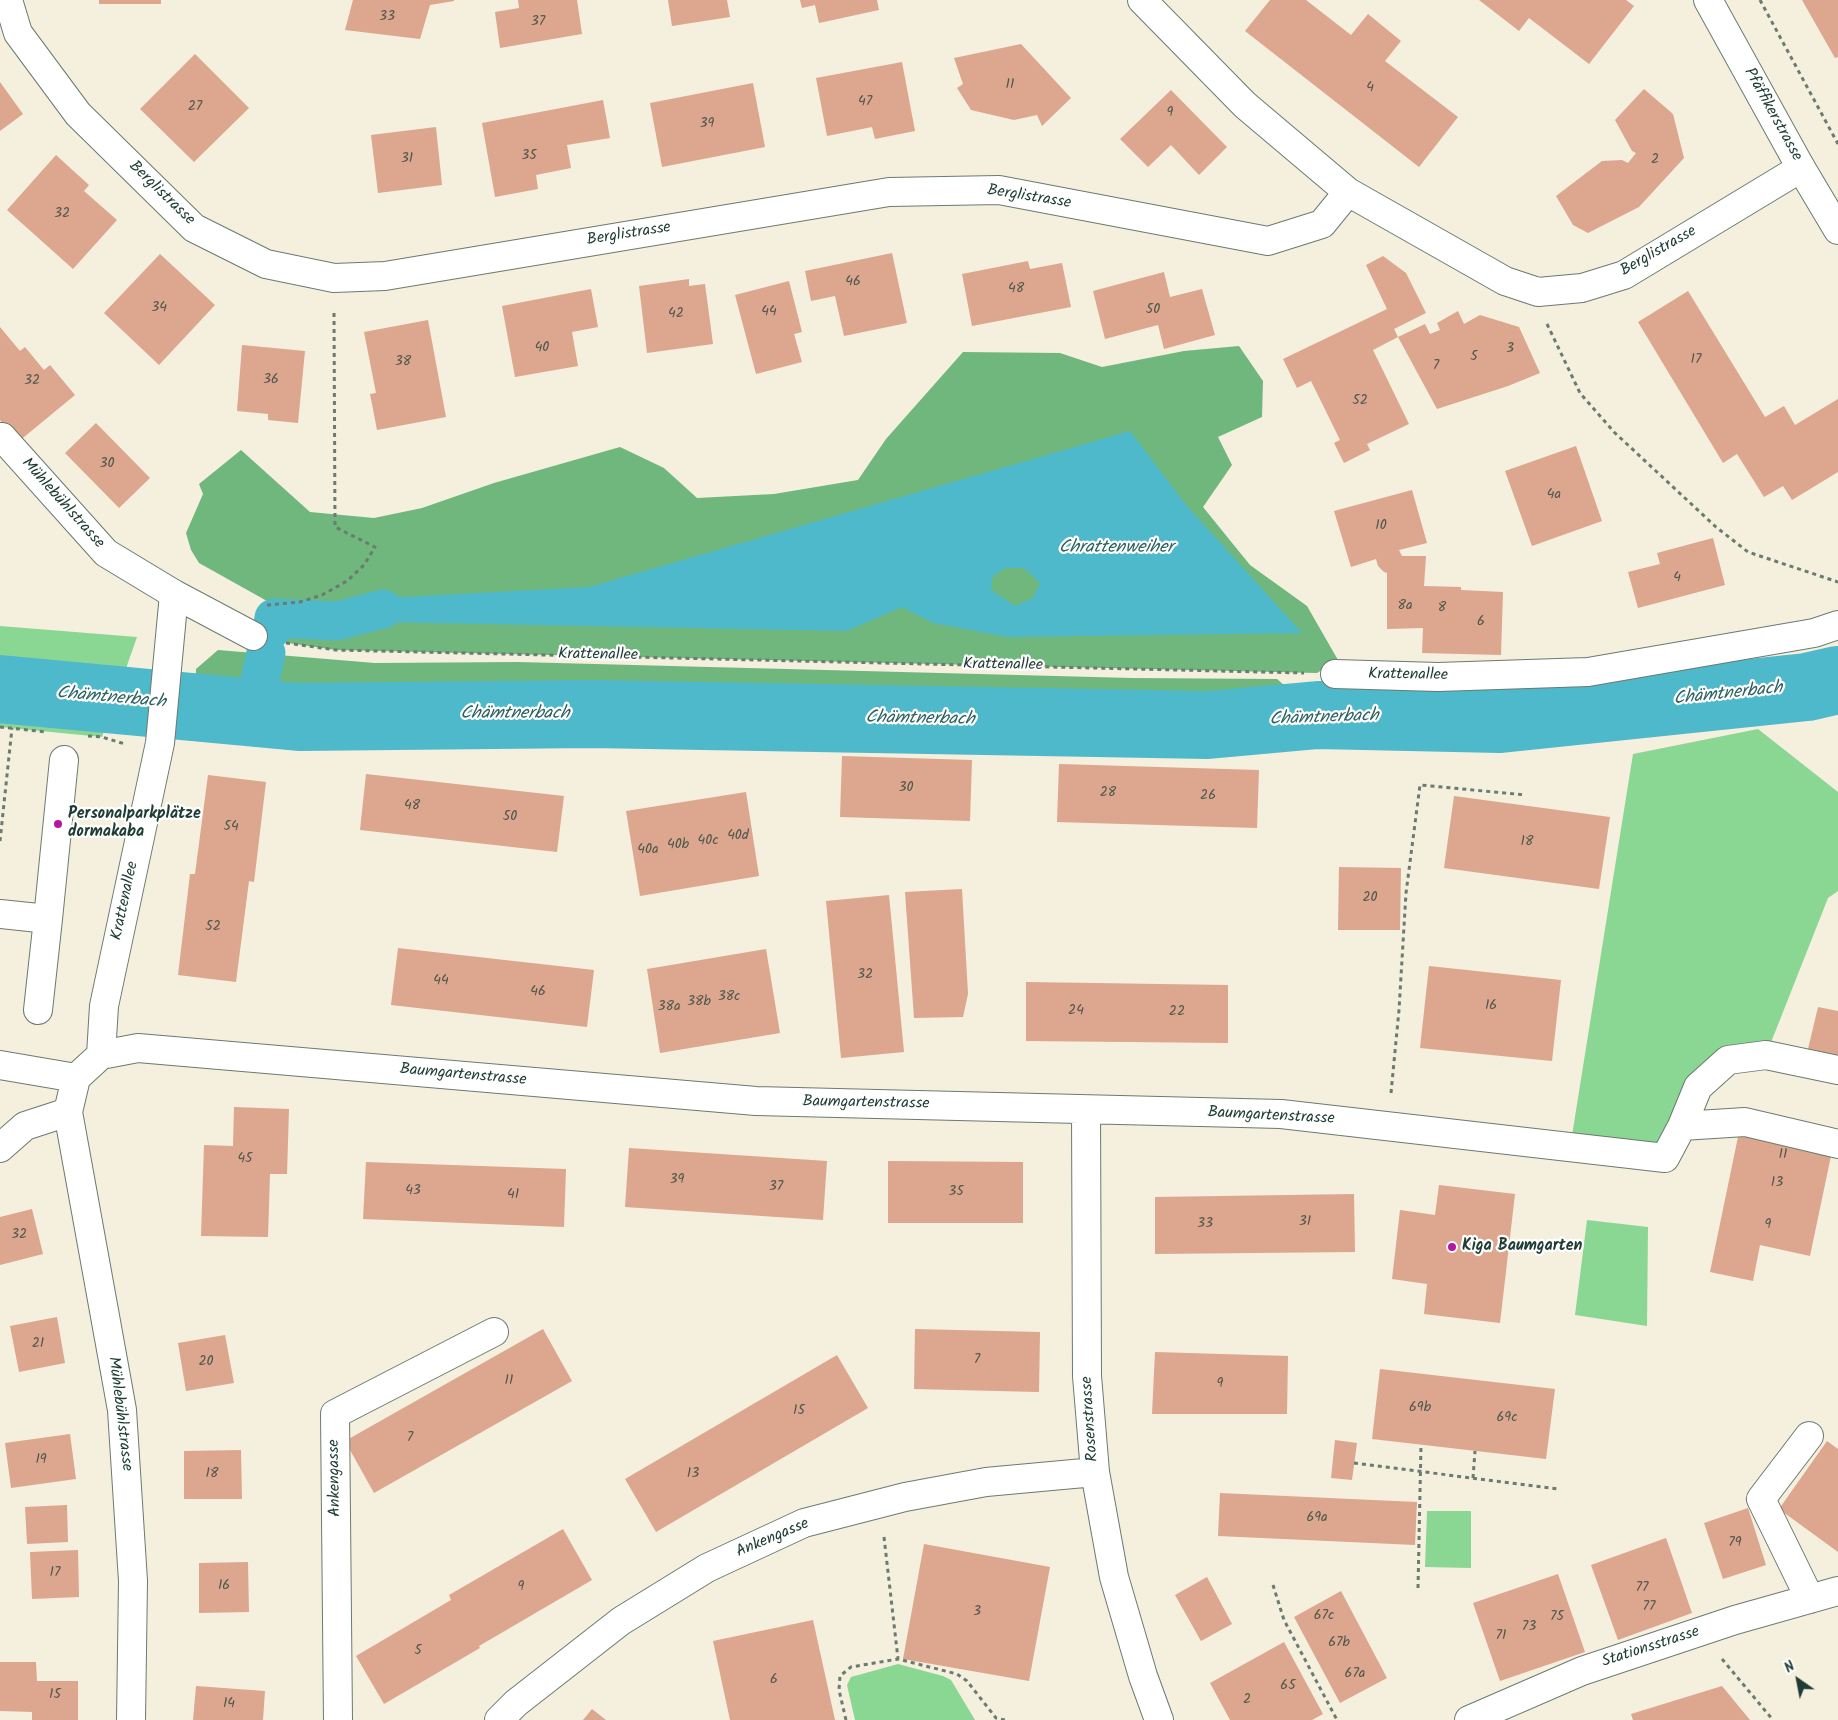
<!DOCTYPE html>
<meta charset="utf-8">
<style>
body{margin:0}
#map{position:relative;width:1838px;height:1720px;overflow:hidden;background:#f5efde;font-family:Kalam,sans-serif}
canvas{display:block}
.north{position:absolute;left:1773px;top:1655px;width:50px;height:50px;-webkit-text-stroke:4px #fff;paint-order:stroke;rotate:327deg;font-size:14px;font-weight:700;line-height:20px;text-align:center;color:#1f3d34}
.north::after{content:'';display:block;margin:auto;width:18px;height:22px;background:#1f3d34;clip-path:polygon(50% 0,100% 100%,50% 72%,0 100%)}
</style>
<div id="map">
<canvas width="1838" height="1720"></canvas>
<div class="north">N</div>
</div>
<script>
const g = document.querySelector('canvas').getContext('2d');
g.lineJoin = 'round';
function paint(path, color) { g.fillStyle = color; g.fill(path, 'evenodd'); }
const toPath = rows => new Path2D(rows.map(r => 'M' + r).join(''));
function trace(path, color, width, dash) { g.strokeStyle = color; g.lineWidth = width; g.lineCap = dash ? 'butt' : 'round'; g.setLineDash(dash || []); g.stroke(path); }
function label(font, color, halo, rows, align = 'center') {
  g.font = font + ' Kalam,sans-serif'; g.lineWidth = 4.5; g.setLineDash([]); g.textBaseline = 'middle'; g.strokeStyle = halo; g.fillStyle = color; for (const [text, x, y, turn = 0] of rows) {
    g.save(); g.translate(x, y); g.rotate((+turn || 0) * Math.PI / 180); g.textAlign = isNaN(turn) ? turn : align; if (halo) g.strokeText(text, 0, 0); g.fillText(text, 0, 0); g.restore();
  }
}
paint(toPath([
 [0,626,137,637,102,737,0,727],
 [1758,729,1838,792,1838,891,1828,898,1766,1055,1728,1060,1665,1158,1570,1148,1633,754],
 [1587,1220,1648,1227,1647,1326,1575,1315],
 [1427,1511,1471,1511,1471,1568,1425,1567],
 [898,1664,943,1676,951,1680,975,1720,855,1720,847,1685,851,1677]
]), '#8ad693');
paint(toPath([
 [1239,346,1263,381,1262,417,1218,437,1232,465,1203,507,1250,565,1307,606,1338,660,1317,673,336,650,267,640,253,636,267,601,199,563,191,550,186,533,203,494,199,484,241,450,310,512,374,518,422,508,494,483,620,447,664,468,697,498,774,494,858,480,886,439,963,352,1060,353,1102,367,1184,351],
 [218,650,375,663,518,662,1132,678,1277,679,1318,715,1208,725,592,714,299,717,195,707,196,669]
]), '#6fb77d');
paint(toPath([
 [1130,431,1187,506,1302,633,1007,637,933,623,902,607,847,631,381,622,384,598,589,587],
 [1005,568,1024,568,1040,583,1033,598,1015,606,991,590,993,576]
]), '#4eb9cb');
trace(toPath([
 [272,629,274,618,337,621,383,609],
 [253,712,266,653]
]), '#4eb9cb', 39);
trace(toPath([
 [0,689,299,717,592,714,1208,725,1318,715,1500,719,1807,687,1838,680]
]), '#4eb9cb', 68);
paint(toPath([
 [99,0,161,0,161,4,99,4],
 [353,0,454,0,454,1,430,5,420,39,345,30],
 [518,0,577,0,582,34,500,48,495,12,519,8],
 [668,0,727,0,730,17,672,26],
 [800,0,877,0,879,10,819,23,815,5,802,8],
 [1270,0,1306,0,1351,35,1368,14,1401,41,1385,61,1458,117,1419,167,1245,31],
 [1479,0,1626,0,1634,6,1589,64,1529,18,1519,31],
 [1802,0,1838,0,1838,57,1835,58],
 [1021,44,1071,98,1042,126,1037,115,1014,120,971,110,957,88,963,84,954,58],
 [195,54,249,108,194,162,140,109],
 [902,62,915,131,875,139,872,127,827,136,816,78],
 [0,82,23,114,0,131],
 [753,83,765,147,662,167,650,103],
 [1644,89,1673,114,1684,158,1639,207,1588,233,1573,225,1556,196,1602,161,1622,160,1628,163,1636,153,1632,151,1615,120],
 [1171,90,1227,147,1199,175,1171,145,1148,167,1120,139],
 [603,100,610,138,567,145,571,168,536,175,538,189,495,197,482,123],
 [436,127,442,185,378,193,371,135],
 [56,155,89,185,84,191,117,220,73,269,7,210],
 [892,253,907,323,844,336,835,296,811,301,805,271],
 [160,254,215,305,159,365,104,313],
 [1383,256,1406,273,1426,313,1394,329,1398,337,1373,350,1409,424,1367,444,1370,450,1344,463,1334,443,1340,440,1311,381,1297,388,1283,359,1387,309,1366,265],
 [1028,261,1030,269,1062,263,1071,307,972,326,962,274],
 [1164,272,1170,297,1202,289,1215,335,1164,349,1158,325,1105,339,1093,291],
 [689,279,689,286,705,284,713,344,647,353,639,286],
 [789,281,802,332,794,334,802,362,756,374,735,295],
 [591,289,598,327,572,332,578,366,515,377,502,306],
 [1688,291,1765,417,1784,406,1795,425,1838,399,1838,472,1792,500,1783,486,1764,497,1737,454,1723,463,1638,322],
 [1458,311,1464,324,1480,315,1519,327,1540,373,1508,386,1437,409,1398,337,1425,324,1430,334,1440,330,1437,323],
 [428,320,446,417,377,430,370,394,376,393,364,332],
 [0,327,20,351,25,347,44,370,50,365,75,395,18,442,0,420],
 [242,345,305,351,298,423,268,420,268,414,237,411],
 [96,423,150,478,119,508,65,453],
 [1576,446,1602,521,1532,546,1505,471],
 [1412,490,1427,543,1399,550,1402,556,1426,556,1424,586,1461,587,1461,590,1503,592,1501,655,1422,653,1423,628,1387,629,1387,573,1384,572,1378,566,1376,559,1351,567,1334,511],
 [1713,538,1725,585,1638,608,1628,572,1660,564,1657,553],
 [842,756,972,760,970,821,840,817],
 [1059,764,1259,770,1257,828,1057,822],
 [366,774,564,796,557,852,360,830],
 [208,775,266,782,254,882,249,881,236,982,178,975,190,874,195,874],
 [746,792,759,876,640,896,626,811],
 [1454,796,1610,817,1599,889,1444,868],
 [1339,867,1401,868,1400,930,1338,930],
 [962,889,968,994,963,1017,914,1018,905,892],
 [889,895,904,1052,841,1058,826,901],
 [398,948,594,970,587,1027,391,1005],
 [766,949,780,1033,660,1053,647,969],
 [1429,966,1561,980,1552,1061,1420,1048],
 [1026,982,1228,985,1228,1043,1026,1041],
 [1818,1007,1838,1011,1838,1056,1808,1049],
 [234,1107,289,1109,287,1174,270,1174,268,1237,201,1236,204,1145,233,1146],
 [1739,1132,1832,1151,1810,1256,1760,1245,1753,1281,1710,1272],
 [629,1148,827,1161,823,1220,625,1207],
 [888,1161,1023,1162,1023,1223,888,1223],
 [366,1162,566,1169,564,1227,363,1219],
 [1439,1185,1515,1194,1500,1323,1424,1314,1427,1284,1392,1279,1400,1210,1435,1215],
 [1354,1194,1355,1252,1155,1254,1155,1197],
 [32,1209,43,1254,0,1265,0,1217],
 [57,1317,65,1363,19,1372,10,1326],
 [543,1329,572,1381,374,1493,345,1441],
 [915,1329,1040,1332,1039,1392,914,1389],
 [225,1335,234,1383,186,1391,178,1343],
 [1155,1352,1288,1356,1287,1414,1152,1414],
 [837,1355,868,1408,656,1532,625,1479],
 [1380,1369,1555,1389,1546,1459,1372,1439],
 [70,1434,76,1479,11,1488,5,1443],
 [1335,1440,1357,1443,1352,1480,1331,1478],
 [1827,1441,1838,1449,1838,1552,1779,1509],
 [241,1450,242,1499,184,1499,184,1451],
 [1220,1493,1417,1502,1415,1545,1218,1536],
 [67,1505,68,1542,27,1544,25,1507],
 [1748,1508,1766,1565,1723,1579,1704,1523],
 [563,1529,592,1580,479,1646,480,1648,384,1704,356,1656,451,1600,449,1595],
 [1666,1538,1692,1613,1618,1640,1591,1565],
 [924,1544,1050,1567,1029,1681,903,1659],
 [78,1550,79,1597,32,1599,30,1552],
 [248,1562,249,1612,199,1613,199,1563],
 [1558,1574,1585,1652,1500,1681,1473,1603],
 [1207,1577,1232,1624,1201,1641,1175,1595],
 [1341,1591,1387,1678,1340,1703,1294,1617],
 [813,1620,835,1720,730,1720,713,1641],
 [1284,1642,1323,1714,1312,1720,1230,1720,1210,1683],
 [0,1662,36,1662,37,1681,78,1681,78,1720,32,1720,32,1712,0,1711],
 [196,1686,265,1691,263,1720,193,1720],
 [1722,1686,1750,1720,1633,1720,1631,1714],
 [592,1709,606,1720,583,1720]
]), '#dca68f');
const minor = toPath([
 [8,0,18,33,78,114,194,228,266,264,334,278,385,276,889,192,999,190,1268,241,1322,224,1348,192],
 [1142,0,1245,105,1348,192,1505,281,1538,292,1582,288,1624,275,1801,168],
 [2,437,106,553,174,594,253,636],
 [1335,674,1438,677,1588,672,1814,633,1838,625],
 [0,914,48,919,64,760],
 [38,1010,48,919],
 [101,1055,104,1006,160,743,174,594],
 [0,1065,76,1078],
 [1086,1110,1087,1376,1095,1472,1114,1577,1143,1676,1159,1720],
 [1682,1126,1745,1122,1838,1144],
 [0,1148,25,1126,68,1112],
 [1809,1436,1761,1499,1810,1599],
 [131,1720,133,1581,122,1410,68,1112,76,1078,101,1055,138,1048,756,1101,1281,1114,1665,1158,1682,1126,1698,1087,1728,1060,1766,1055,1838,1070],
 [338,1720,335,1414,494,1332],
 [499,1720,516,1703,621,1621,707,1568,804,1523,905,1497,986,1482,1095,1472],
 [1469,1720,1582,1671,1735,1620,1838,1591]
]);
const major = toPath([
 [1708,0,1801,168,1838,230]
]);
trace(minor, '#6a7b70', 30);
trace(major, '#6a7b70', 30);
trace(toPath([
 [1760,0,1838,144],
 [1547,324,1580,393,1614,432,1716,527,1748,552,1838,582],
 [267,605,300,602,322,595,347,581,364,565,375,547,335,527,334,312],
 [286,643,336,650,1304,673],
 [0,727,47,732],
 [88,736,102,737,125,744],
 [0,841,12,728],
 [1391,1093,1399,1010,1406,893,1420,785,1526,795],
 [1354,1463,1558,1489],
 [1473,1478,1475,1451],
 [884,1537,898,1659,957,1674,967,1681,996,1718,1005,1720],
 [1273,1585,1284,1620,1337,1720],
 [1418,1588,1421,1445],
 [1722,1659,1773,1720],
 [846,1720,839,1690,840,1676,851,1667,898,1659]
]), '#6a7b70', 3, [4, 4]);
trace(minor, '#fff', 28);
trace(major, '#fff', 28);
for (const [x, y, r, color] of [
 [58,824,5,"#b5179e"],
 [1452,1247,5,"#b5179e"]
]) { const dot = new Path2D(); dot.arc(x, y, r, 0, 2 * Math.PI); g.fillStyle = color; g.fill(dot); trace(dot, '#fff', 2); }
label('14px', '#4e574b', null, [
 ["33",387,18],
 ["37",538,23],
 ["11",1010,86],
 ["4",1370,89],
 ["47",865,103],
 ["27",195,108],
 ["9",1170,114],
 ["39",707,125],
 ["35",529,157],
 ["31",407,160],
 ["2",1655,161],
 ["32",62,215],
 ["46",853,283],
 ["48",1016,290],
 ["34",159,309],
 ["50",1153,311],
 ["44",769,313],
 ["42",676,315],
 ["40",542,349],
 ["3",1510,350],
 ["5",1474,358],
 ["17",1696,361],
 ["38",403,363],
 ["7",1436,367],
 ["36",271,381],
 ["32",32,382],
 ["52",1360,402],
 ["30",107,465],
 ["4a",1554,496],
 ["10",1381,527],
 ["4",1677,579],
 ["8a",1405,607],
 ["8",1442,609],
 ["6",1481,623],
 ["30",906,789],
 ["28",1108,794],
 ["26",1208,797],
 ["48",412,807],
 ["50",510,818],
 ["54",231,828],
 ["40d",738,837],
 ["40c",708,842],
 ["18",1527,843],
 ["40b",678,846],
 ["40a",648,851],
 ["20",1370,899],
 ["52",213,928],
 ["32",865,976],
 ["44",441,982],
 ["46",538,993],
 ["38c",729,998],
 ["38b",699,1003],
 ["16",1491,1007],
 ["38a",669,1008],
 ["24",1076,1012],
 ["22",1177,1013],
 ["11",1783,1156],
 ["45",245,1160],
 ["39",677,1181],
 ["13",1777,1184],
 ["37",776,1188],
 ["43",413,1192],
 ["35",956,1193],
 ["41",513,1196],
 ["31",1305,1223],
 ["33",1205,1225],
 ["9",1768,1226],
 ["32",19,1236],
 ["21",38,1345],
 ["7",977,1361],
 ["20",206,1363],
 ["11",509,1382],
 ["9",1220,1385],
 ["69b",1420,1409],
 ["15",799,1412],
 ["69c",1507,1419],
 ["7",410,1439],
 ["19",41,1461],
 ["18",212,1475],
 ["13",693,1475],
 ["69a",1317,1519],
 ["79",1735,1544],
 ["17",55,1574],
 ["16",224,1587],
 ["9",521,1588],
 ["77",1642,1589],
 ["77",1649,1608],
 ["3",977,1613],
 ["67c",1324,1617],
 ["75",1557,1618],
 ["73",1529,1628],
 ["71",1501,1637],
 ["67b",1339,1644],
 ["5",418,1652],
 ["67a",1355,1675],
 ["6",774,1681],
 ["65",1288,1687],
 ["15",55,1696],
 ["2",1247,1701],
 ["14",229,1705]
]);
label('16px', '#1f3d34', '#fff', [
 ["Pfäffikerstrasse",1772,115,61],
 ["Berglistrasse",161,194,44],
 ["Berglistrasse",1029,198,9],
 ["Berglistrasse",629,235,-9],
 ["Berglistrasse",1659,252,-30],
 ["Mühlebühlstrasse",62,504,48],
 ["Krattenallee",598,656,1],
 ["Krattenallee",1003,666,1],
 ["Krattenallee",1408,676,1],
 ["Krattenallee",126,901,-78],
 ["Baumgartenstrasse",463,1076,5],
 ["Baumgartenstrasse",866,1104,1],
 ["Baumgartenstrasse",1271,1117,3],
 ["Mühlebühlstrasse",119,1414,83],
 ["Rosenstrasse",1091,1419,-94],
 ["Ankengasse",336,1478,-91],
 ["Ankengasse",773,1539,-23],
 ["Stationsstrasse",1651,1648,-18]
]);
label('bold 16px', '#1f3d34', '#fff', [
 ["Personalparkplätze",68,815],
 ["dormakaba",68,833],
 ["Kiga Baumgarten",1462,1247]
], 'left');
label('italic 18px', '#2d6261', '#fff', [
 ["Chrattenweiher",1116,549],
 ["Chämtnerbach",1728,695,-6],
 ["Chämtnerbach",111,699,5],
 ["Chämtnerbach",515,715],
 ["Chämtnerbach",1324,719,-2],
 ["Chämtnerbach",920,720,1]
]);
</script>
